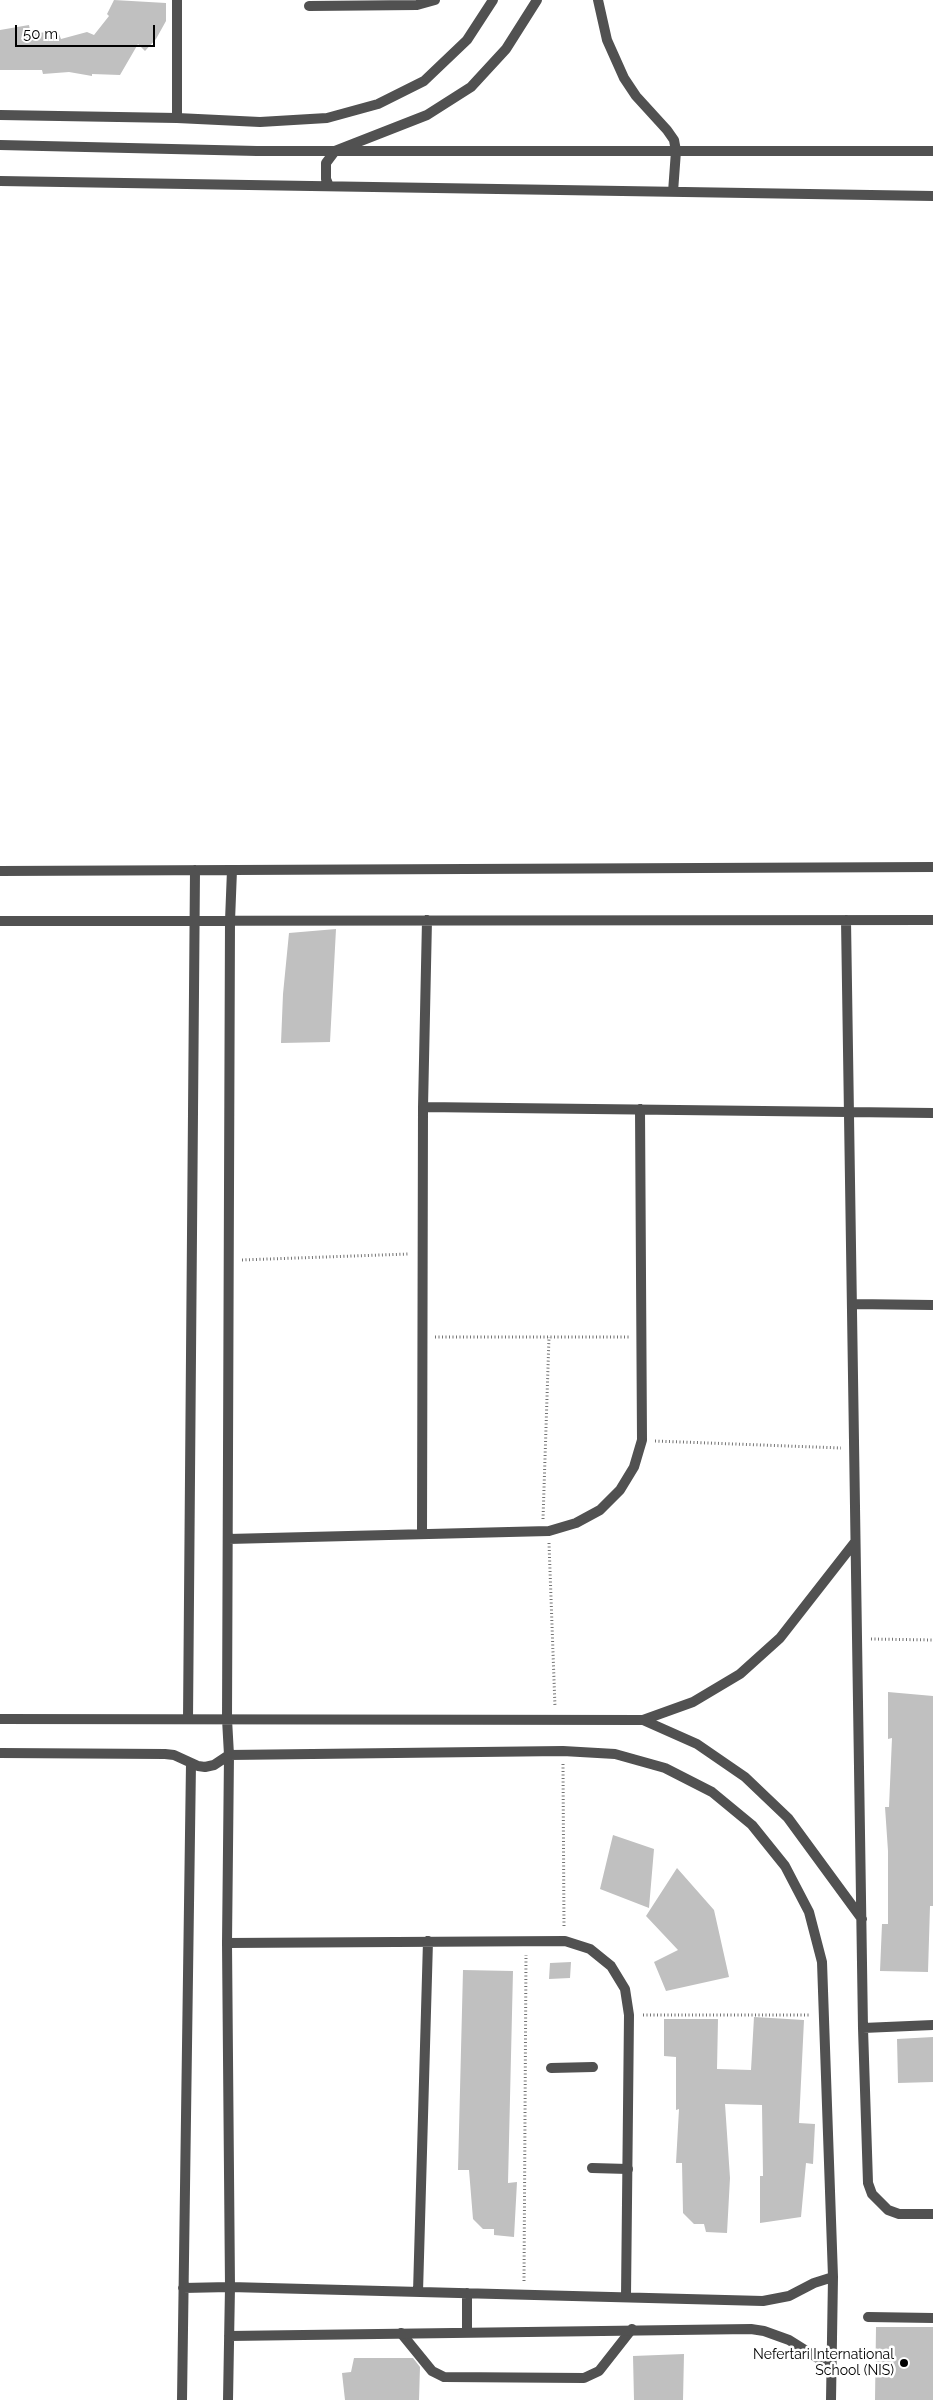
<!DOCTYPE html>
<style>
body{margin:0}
#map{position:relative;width:933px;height:2400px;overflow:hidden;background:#fff;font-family:Raleway,sans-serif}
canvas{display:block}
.scale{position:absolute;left:15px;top:25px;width:140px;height:22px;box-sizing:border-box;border:2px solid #000;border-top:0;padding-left:6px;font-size:15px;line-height:18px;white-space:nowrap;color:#000;-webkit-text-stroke:4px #fff;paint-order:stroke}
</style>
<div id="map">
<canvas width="933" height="2400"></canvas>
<div class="scale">50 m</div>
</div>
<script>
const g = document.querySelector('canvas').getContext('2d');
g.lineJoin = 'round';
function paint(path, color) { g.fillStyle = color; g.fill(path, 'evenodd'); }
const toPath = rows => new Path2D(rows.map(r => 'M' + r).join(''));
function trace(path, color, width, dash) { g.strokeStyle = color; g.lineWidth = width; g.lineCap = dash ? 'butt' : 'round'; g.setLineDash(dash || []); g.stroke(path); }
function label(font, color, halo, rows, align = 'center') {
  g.font = font + ' Raleway,sans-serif'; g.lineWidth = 5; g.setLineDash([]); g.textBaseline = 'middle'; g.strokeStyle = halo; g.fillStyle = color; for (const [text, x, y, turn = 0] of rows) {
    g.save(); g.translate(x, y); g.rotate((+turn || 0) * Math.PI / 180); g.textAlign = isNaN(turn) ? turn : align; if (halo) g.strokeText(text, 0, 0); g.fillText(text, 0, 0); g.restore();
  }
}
paint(toPath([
 [114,0,166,3,166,21,156,39,145,51,138,44,120,75,92,74,92,76,69,72,43,74,42,70,0,70,0,30,29,25,30,30,39,29,38,33,47,32,47,36,59,34,61,39,87,32,94,35,109,16,107,14],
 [336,929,330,1042,281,1043,283,994,289,933],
 [888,1692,933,1696,933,1906,930,1906,928,1972,880,1971,882,1924,888,1924,888,1851,885,1807,889,1807,892,1738,888,1739],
 [613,1835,654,1849,649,1908,600,1889],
 [677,1868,714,1910,729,1977,666,1991,654,1962,678,1950,646,1916],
 [571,1962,570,1978,549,1979,550,1963],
 [463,1970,513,1971,508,2183,517,2182,514,2237,494,2235,494,2229,483,2229,473,2219,469,2170,458,2170],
 [754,2017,804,2020,799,2123,815,2124,813,2164,806,2163,801,2217,760,2223,760,2176,763,2176,762,2105,725,2104,730,2178,727,2233,706,2232,704,2224,694,2224,683,2213,682,2163,676,2163,679,2109,676,2110,676,2057,664,2056,664,2019,718,2019,717,2069,751,2070],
 [933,2037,933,2082,898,2083,897,2039],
 [876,2327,933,2327,933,2400,875,2400],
 [684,2354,683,2400,634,2400,633,2356],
 [354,2358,413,2358,420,2367,419,2400,345,2400,342,2373,351,2372]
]), '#c0c0c0');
trace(toPath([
 [242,1260,408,1254],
 [435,1337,629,1337],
 [655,1441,841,1448],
 [543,1519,549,1337],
 [549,1543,555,1707],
 [871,1639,933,1640],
 [563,1764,564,1928],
 [643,2015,811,2015],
 [524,2281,526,1955]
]), '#737373', 3, [1, 2.5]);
trace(toPath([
 [551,2068,593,2067],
 [592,2168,628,2169],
 [401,2333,432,2371,444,2377,584,2378,599,2371,632,2329]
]), '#515151', 10);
trace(toPath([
 [598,0,607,40,624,78,636,96,667,130,674,140,676,151,673,192],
 [309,6,417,5,435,0],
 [0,115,177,118,260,122,327,118,378,104,424,81,467,40,493,0],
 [177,118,177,0],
 [0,145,257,151,933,151],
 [0,181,933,196],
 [329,186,326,179,326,163,335,151,427,115,471,87,506,49,537,0],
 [0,871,933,867],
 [846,920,863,2028,868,2183,872,2194,888,2210,899,2214,933,2214],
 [0,921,933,920],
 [423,1107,933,1113],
 [852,1304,933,1305],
 [422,1534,423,1107,427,920],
 [228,1539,549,1531,576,1523,600,1510,620,1490,634,1467,642,1440,640,1109],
 [0,1719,643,1720,693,1702,740,1674,780,1638,855,1542],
 [188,1719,195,870],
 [643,1720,697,1744,745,1777,788,1818,862,1919],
 [0,1753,165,1754,174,1755,198,1766,205,1767,214,1765,229,1755,563,1751,615,1754,665,1768,712,1792,752,1825,785,1866,809,1912,822,1962,833,2277,831,2400],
 [227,1943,565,1941,590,1949,611,1966,625,1989,629,2015,626,2296],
 [863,2028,933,2025],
 [183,2288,230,2287,763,2301,789,2296,814,2283,833,2277],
 [418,2292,428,1941],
 [868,2317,933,2318],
 [467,2332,467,2293],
 [229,2336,751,2329,764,2331,789,2340,832,2367],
 [182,2400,191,1763],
 [228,2400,230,2287,227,1943,229,1755,227,1719,230,921,232,870]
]), '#515151', 10);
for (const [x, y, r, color] of [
 [904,2363,5,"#000"]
]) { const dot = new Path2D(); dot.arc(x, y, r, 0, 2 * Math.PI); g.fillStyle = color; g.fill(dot); trace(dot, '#fff', 2); }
label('14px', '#000', '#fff', [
 ["Nefertari International",894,2355],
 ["School (NIS)",894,2371]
], 'right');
</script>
